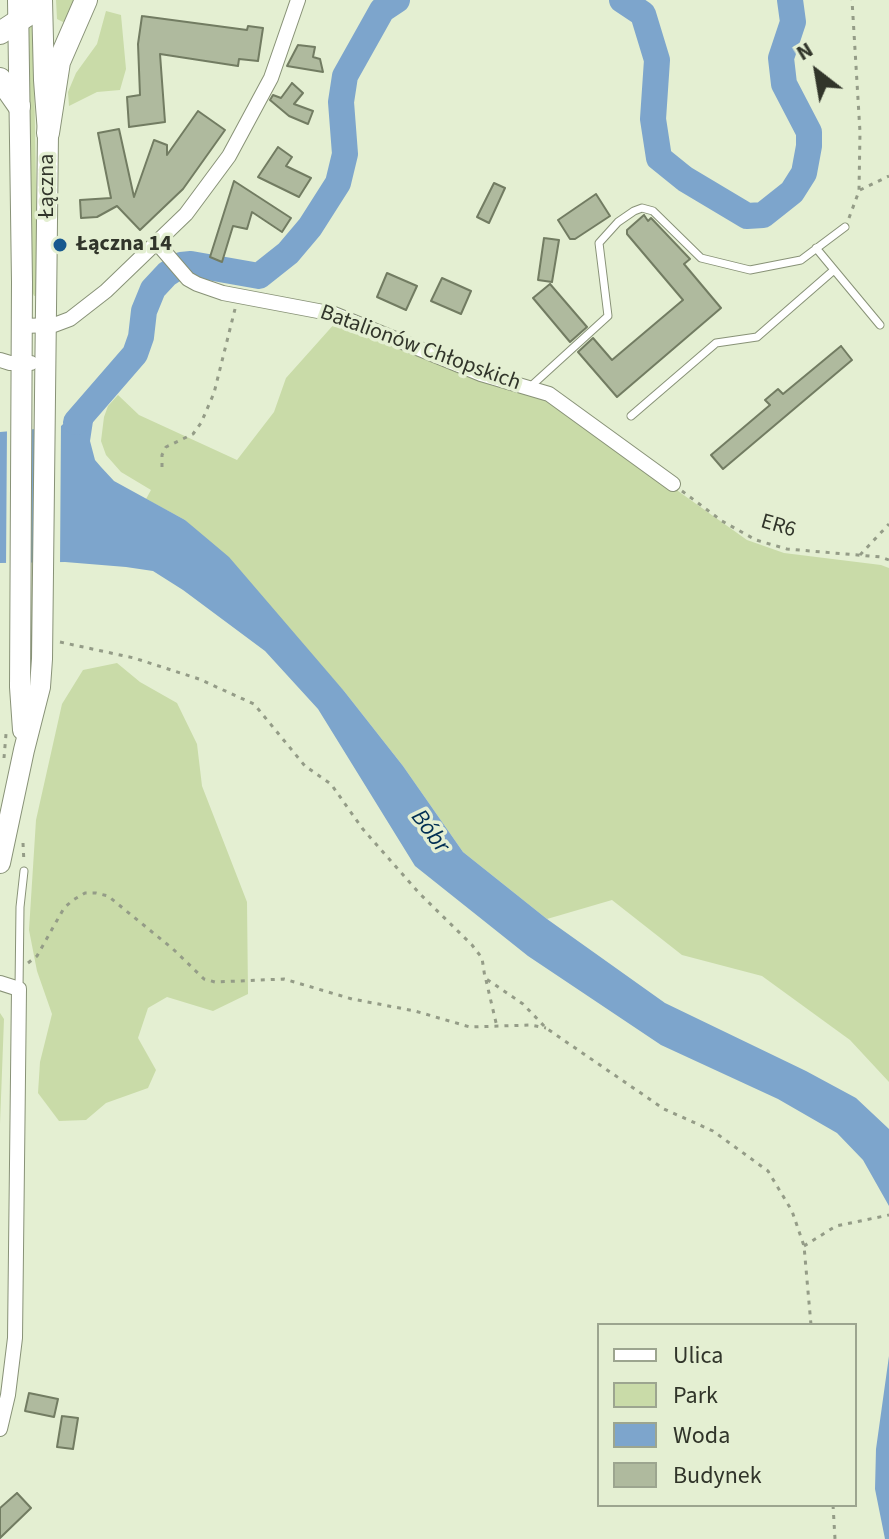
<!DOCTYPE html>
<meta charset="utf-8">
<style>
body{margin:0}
#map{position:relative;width:889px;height:1539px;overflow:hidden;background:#e4efd2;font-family:"Source Sans 3",sans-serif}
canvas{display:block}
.legend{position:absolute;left:597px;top:1323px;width:260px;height:184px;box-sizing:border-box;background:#e4efd2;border:2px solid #9ca58f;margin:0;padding:10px 14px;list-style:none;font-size:24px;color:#31352a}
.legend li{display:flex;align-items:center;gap:16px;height:40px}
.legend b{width:40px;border:2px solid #9ca58f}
.north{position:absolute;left:777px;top:32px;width:80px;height:80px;-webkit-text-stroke:6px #e4efd2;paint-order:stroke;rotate:329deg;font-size:22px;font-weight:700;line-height:32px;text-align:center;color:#31352a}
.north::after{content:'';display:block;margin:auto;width:28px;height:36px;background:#31352a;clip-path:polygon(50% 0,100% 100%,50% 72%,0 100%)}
</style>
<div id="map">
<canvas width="889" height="1539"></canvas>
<ul class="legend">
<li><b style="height:10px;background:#fff"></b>Ulica</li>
<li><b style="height:22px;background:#c9dba8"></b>Park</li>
<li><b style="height:22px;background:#7da5cc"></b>Woda</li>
<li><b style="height:22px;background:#afba9e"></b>Budynek</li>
</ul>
<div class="north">N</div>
</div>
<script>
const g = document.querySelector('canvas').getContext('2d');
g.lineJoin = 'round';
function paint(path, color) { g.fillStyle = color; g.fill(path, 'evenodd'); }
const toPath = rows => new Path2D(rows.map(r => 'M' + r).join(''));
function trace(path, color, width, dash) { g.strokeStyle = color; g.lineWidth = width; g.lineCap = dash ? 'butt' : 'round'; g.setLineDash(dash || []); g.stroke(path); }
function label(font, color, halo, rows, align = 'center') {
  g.font = font + ' "Source Sans 3",sans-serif'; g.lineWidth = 7; g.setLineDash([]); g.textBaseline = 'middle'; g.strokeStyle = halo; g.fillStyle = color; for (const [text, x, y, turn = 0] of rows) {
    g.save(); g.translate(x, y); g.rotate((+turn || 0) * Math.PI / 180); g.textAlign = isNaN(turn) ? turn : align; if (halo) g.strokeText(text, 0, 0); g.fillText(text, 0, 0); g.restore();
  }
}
paint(toPath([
 [56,0,78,0,67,24,57,19],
 [106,11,121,15,126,69,120,90,97,92,69,106,68,92,76,73,97,44],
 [33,18,38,295,34,296,31,289,25,24],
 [336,322,554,403,747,540,784,553,881,565,889,568,889,1082,850,1040,762,976,682,955,612,900,547,919,463,852,403,766,344,691,185,520,146,499,151,490,121,472,106,455,101,441,104,417,108,406,118,395,139,415,237,460,274,412,286,378],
 [117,663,140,682,177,703,197,744,202,786,247,902,248,994,213,1011,167,997,148,1008,138,1038,156,1070,148,1088,106,1103,86,1120,59,1121,38,1093,40,1062,52,1014,37,971,29,930,36,820,62,704,83,670],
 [0,1013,4,1019,0,1124]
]), '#c9dba8');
paint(toPath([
 [96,393,102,397,95,408,90,441,95,460,101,467,114,481,185,520,229,557,344,691,403,766,463,852,547,919,665,1003,806,1071,856,1098,889,1129,889,1206,863,1160,837,1133,778,1099,661,1045,528,956,415,866,318,709,265,651,183,590,153,571,126,567,65,562,0,563,0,432,60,427],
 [889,1356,889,1539,885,1539,875,1489,876,1449]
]), '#7da5cc');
paint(toPath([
 [61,421,60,566,34,567,35,426],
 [32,426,31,567,6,567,7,427]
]), '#e4efd2');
trace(toPath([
 [622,0,643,14,657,60,653,119,659,158,685,179,747,216,763,215,792,192,804,173,809,146,809,132,784,84,781,58,793,22,790,0],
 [76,422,135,354,141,337,144,311,153,289,167,274,181,265,191,264,259,276,288,253,310,227,338,183,345,154,341,102,345,76,382,10,397,0]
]), '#7da5cc', 26);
const building = toPath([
 [142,16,247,30,248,26,263,28,258,61,239,59,238,66,160,54,165,122,129,127,127,97,140,95,138,44,142,16],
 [298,45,315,47,313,57,320,59,323,72,287,66,298,45],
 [292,83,303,93,294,104,313,111,308,124,289,116,270,100,273,95,281,98,292,83],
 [198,111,225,130,183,189,140,230,117,206,97,217,81,218,80,200,111,198,98,133,119,129,134,197,154,140,167,145,167,155,198,111],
 [278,147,292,157,286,166,311,178,299,197,258,177,278,147],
 [234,181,291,218,282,232,252,212,247,229,233,226,222,262,210,257,234,181],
 [494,183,505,188,489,223,477,217,494,183],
 [596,194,610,216,575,239,570,239,558,220,596,194],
 [644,215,648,221,651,218,690,259,684,264,721,308,617,397,578,352,593,338,612,360,683,300,627,234,627,230,644,215],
 [544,238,559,240,552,282,538,280,544,238],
 [387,273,417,286,406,310,377,297,387,273],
 [442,278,471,291,461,314,431,301,442,278],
 [550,284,587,327,570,342,533,298,550,284],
 [841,346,852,360,723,469,711,455,770,405,765,400,778,389,783,394,841,346],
 [29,1393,58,1399,54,1417,25,1411,29,1393],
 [62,1416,78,1418,73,1449,57,1447,62,1416],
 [17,1493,31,1508,0,1538,0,1508,17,1493]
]);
paint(building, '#afba9e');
trace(building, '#727c62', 2);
const lane = toPath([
 [816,248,880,325],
 [530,387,608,316,599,243,618,222,634,211,642,208,653,211,701,258,750,270,801,260,845,227],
 [631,416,716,343,757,337,834,270],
 [19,989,20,907,24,871]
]);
const street = toPath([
 [157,243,188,279,197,284,223,293,334,314,481,374,549,394,673,484],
 [22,326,54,325,70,319,106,291,186,214,229,156,271,78,298,0],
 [0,360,10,363,31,363],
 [0,983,19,989,15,1338,8,1395,0,1429]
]);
const secondary = toPath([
 [18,0,22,282,20,687,23,730],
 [0,863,24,750,40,687,42,659,48,133,44,80,42,0]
]);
const primary = toPath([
 [0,33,29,14,39,0],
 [0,79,19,106],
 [48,133,59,62,86,0]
]);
trace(lane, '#889277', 9);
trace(street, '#889277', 16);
trace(secondary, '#889277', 22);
trace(primary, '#889277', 24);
trace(toPath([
 [860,190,889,176],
 [849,218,859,191,860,132,852,0],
 [162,467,162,455,166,447,193,434,201,423,214,393,235,309],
 [682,491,722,521,756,540,787,549,881,557,889,560],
 [860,555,889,524],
 [60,642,134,658,199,679,254,704,305,766,331,784,362,828,419,893,472,945,482,958,485,978,523,1004,546,1028,664,1109,713,1131,768,1171,792,1211,804,1246,811,1325],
 [4,758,6,734],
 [23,843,24,863],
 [28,963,37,956,64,908,73,900,85,893,96,893,108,896,173,949,204,979,215,982,284,979,352,999,415,1011,470,1027,531,1025,546,1028],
 [486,980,497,1027],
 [804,1246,836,1226,889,1215],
 [833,1505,835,1539]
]), '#949c87', 3, [4, 6]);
trace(lane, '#fff', 7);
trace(street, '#fff', 14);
trace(secondary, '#fff', 20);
trace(primary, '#fff', 22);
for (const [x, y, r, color] of [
 [60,245,8,"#18598f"]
]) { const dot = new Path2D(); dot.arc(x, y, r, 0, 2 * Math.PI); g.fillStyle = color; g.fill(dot); trace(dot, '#e4efd2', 3); }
label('22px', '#31352a', '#e4efd2', [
 ["Łączna",48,186,-90],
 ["Batalionów Chłopskich",420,349,20],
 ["ER6",778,527,16]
]);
label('bold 22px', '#31352a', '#e4efd2', [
 ["Łączna 14",76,245]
], 'left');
label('italic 24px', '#002e53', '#e4efd2', [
 ["Bóbr",429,832,53]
]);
</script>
